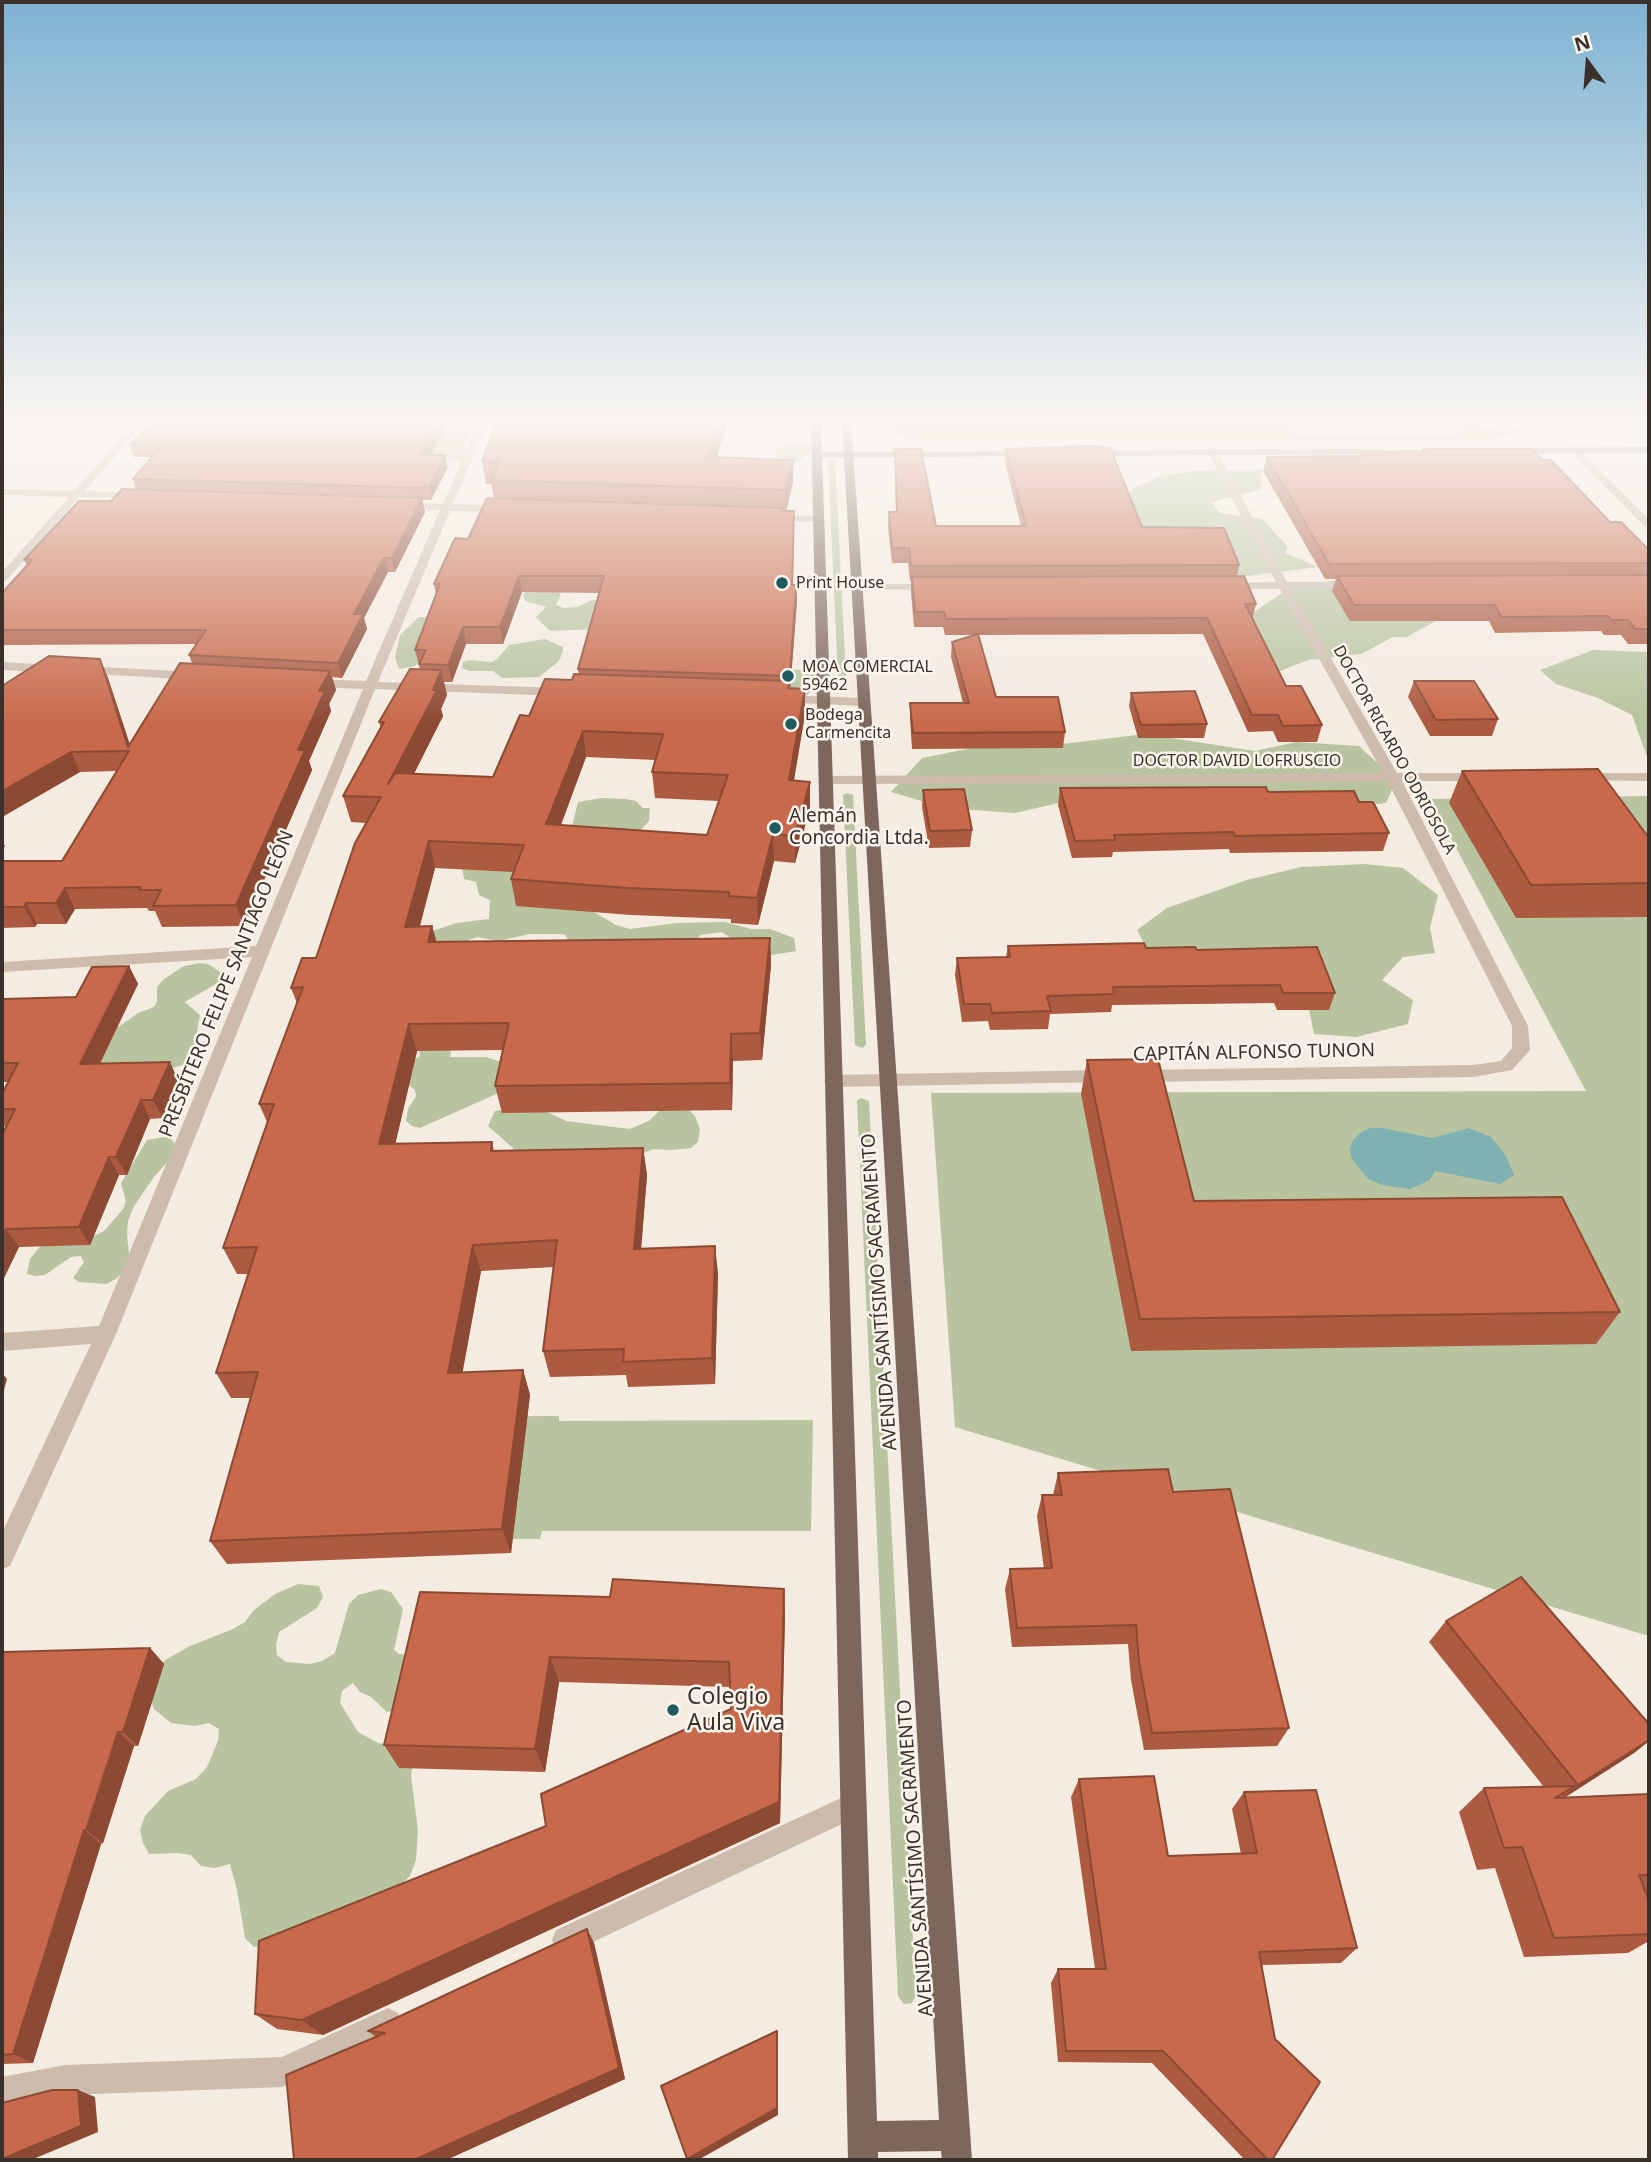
<!DOCTYPE html>
<meta charset="utf-8">
<style>
body{margin:0}
#map{position:relative;width:1651px;height:2162px;overflow:hidden;background:#f4ebe1;font-family:"Noto Sans",sans-serif}
canvas{display:block}
.frame{position:absolute;inset:0;border:4px solid #3b302b;pointer-events:none}
.north{position:absolute;left:1553px;top:28px;width:70px;height:70px;-webkit-text-stroke:5px #fbf5ee;paint-order:stroke;rotate:344deg;font-size:19px;font-weight:700;line-height:28px;text-align:center;color:#3b302b}
.north::after{content:'';display:block;margin:auto;width:24px;height:32px;background:#3b302b;clip-path:polygon(50% 0,100% 100%,50% 72%,0 100%)}
</style>
<div id="map">
<canvas width="1651" height="2162"></canvas>
<div class="frame"></div>
<div class="north">N</div>
</div>
<script>
const g = document.querySelector('canvas').getContext('2d');
g.lineJoin = 'round';
function paint(path, color) { g.fillStyle = color; g.fill(path, 'evenodd'); }
const toPath = rows => new Path2D(rows.map(r => 'M' + r).join(''));
function trace(path, color, width, dash) { g.strokeStyle = color; g.lineWidth = width; g.lineCap = dash ? 'butt' : 'round'; g.setLineDash(dash || []); g.stroke(path); }
function label(font, color, halo, rows, align = 'center') {
  g.font = font + ' "Noto Sans",sans-serif'; g.lineWidth = 5; g.setLineDash([]); g.textBaseline = 'middle'; g.strokeStyle = halo; g.fillStyle = color; for (const [text, x, y, turn = 0] of rows) {
    g.save(); g.translate(x, y); g.rotate((+turn || 0) * Math.PI / 180); g.textAlign = isNaN(turn) ? turn : align; if (halo) g.strokeText(text, 0, 0); g.fillText(text, 0, 0); g.restore();
  }
}
paint(toPath([
 [895,422,1287,422,1297,435,1459,433,1453,427,1465,424,1478,424,1500,432,1549,422,1602,422,1592,425,1534,429,1484,441,916,440,896,434],
 [438,431,469,433,463,448,469,451,467,462,452,461,445,457,360,458],
 [792,442,813,443,812,450,794,464,778,463,776,449],
 [828,460,835,460,846,677,844,678,838,677],
 [1204,470,1262,470,1261,490,1211,502,1220,513,1262,519,1288,547,1285,553,1318,567,1231,578,1100,508,1119,504,1135,487,1164,475],
 [1346,578,1439,619,1407,637,1393,637,1361,654,1308,660,1270,675,1214,639,1288,589],
 [531,587,559,592,561,594,556,605,564,608,577,607,592,600,611,600,597,629,550,631,536,617,546,607,525,601,523,594],
 [419,617,430,617,432,649,415,666,399,669,395,658,400,635],
 [545,639,563,647,563,651,559,661,539,677,502,678,493,671,469,671,462,668,463,662,469,660,492,662,497,659,509,645],
 [1593,650,1649,652,1649,762,1632,715,1598,698,1556,684,1540,670],
 [790,669,820,673,819,684,801,701,742,678],
 [1145,734,1255,751,1296,742,1359,746,1396,780,1386,803,1322,810,1067,801,1015,813,945,808,891,792,922,758,982,746,1062,744],
 [847,793,853,795,866,1045,862,1048,855,1045,843,795],
 [1649,796,1649,1636,955,1427,931,1093,1586,1091,1430,799],
 [601,798,626,799,636,801,643,808,650,808,649,821,635,836,587,908,616,925,630,929,677,923,725,922,751,929,770,929,794,938,796,951,742,960,732,939,722,932,700,935,692,944,570,950,566,935,560,934,530,934,498,941,477,937,469,940,462,949,413,940,426,933,457,923,489,919,490,900,479,895,476,882,464,879,462,866,571,831,578,802],
 [1365,864,1403,868,1438,895,1430,928,1435,953,1403,957,1382,980,1413,1000,1408,1024,1356,1037,1314,1034,1297,951,1155,965,1137,930,1167,908,1247,880,1301,867],
 [200,963,208,964,228,977,185,1002,200,1015,193,1054,201,1060,2,1115,2,1087,11,1087,111,1032,138,1013,154,1007,157,1001,157,987,164,979,184,966],
 [452,1041,450,1057,486,1057,501,1062,503,1091,420,1128,412,1126,406,1121,408,1109,416,1096,415,1090,410,1086,402,1089,412,1061,420,1056,419,1050],
 [861,1098,869,1101,916,1995,912,2003,904,2004,898,1996,857,1101],
 [685,1106,695,1116,700,1129,698,1142,691,1148,671,1150,653,1149,644,1153,633,1164,513,1161,513,1148,488,1126,495,1111,519,1107,541,1109,566,1121,630,1129,649,1121,661,1109],
 [170,1136,178,1150,154,1177,134,1206,128,1221,127,1235,130,1264,117,1278,107,1284,79,1282,73,1278,84,1262,81,1256,71,1257,45,1275,35,1276,27,1274,30,1259,41,1245,94,1236,104,1231,123,1209,126,1201,121,1183,147,1140],
 [559,1416,559,1421,813,1420,811,1531,542,1531,540,1539,268,1539,305,1417],
 [298,1584,319,1586,323,1597,317,1608,279,1632,276,1645,277,1655,286,1662,310,1664,322,1661,335,1653,349,1604,358,1595,381,1589,391,1592,403,1609,394,1650,399,1654,409,1655,400,1709,387,1712,371,1697,360,1692,353,1683,342,1691,340,1703,358,1732,378,1743,389,1745,414,1761,411,1775,418,1830,416,1860,410,1876,385,1900,284,1944,254,1947,245,1938,237,1890,230,1864,215,1868,201,1866,191,1855,177,1853,149,1854,143,1843,140,1830,145,1816,168,1791,196,1779,207,1767,218,1741,219,1729,209,1723,195,1726,171,1723,154,1709,150,1697,155,1670,165,1660,190,1646,233,1629,245,1622,254,1610,275,1594]
]), '#b8c4a0');
paint(toPath([
 [1370,1128,1383,1128,1432,1138,1469,1128,1491,1137,1506,1156,1514,1175,1500,1184,1435,1171,1430,1180,1410,1189,1382,1185,1368,1179,1352,1159,1350,1149,1353,1140,1360,1133]
]), '#7fb0b2');
paint(toPath([
 [135,422,145,422,85,491,140,493,145,496,144,498,79,497,6,581,2,582,2,572,69,497,2,495,2,489,74,491,135,422],
 [478,422,488,422,453,504,504,506,509,509,504,512,450,511,378,682,562,688,568,692,562,696,375,689,116,1334,10,1566,2,1569,2,1533,91,1344,2,1351,2,1333,99,1326,252,957,2,972,2,962,256,946,363,689,311,687,305,683,311,679,366,681,440,510,402,509,397,506,402,503,443,504,478,422],
 [1572,449,1578,449,1649,519,1649,528,1645,527,1572,453,1572,449],
 [1213,450,1218,453,1287,582,1357,582,1363,585,1357,588,1291,589,1397,773,1481,773,1488,777,1481,781,1402,781,1528,1026,1530,1050,1512,1070,1474,1077,1138,1082,1132,1080,1129,1076,1132,1072,1138,1070,1474,1065,1501,1061,1512,1048,1512,1026,1388,782,825,784,818,780,825,776,1383,773,1280,589,1224,589,1218,586,1224,583,1276,582,1208,453,1213,450],
 [773,515,818,516,823,519,818,522,769,520,769,516,773,515],
 [857,584,934,584,940,587,934,590,853,589,851,587,857,584],
 [2,662,55,665,61,669,55,673,2,670,2,662],
 [83,666,195,672,201,676,195,680,79,673,77,670,83,666],
 [783,695,863,698,869,702,863,706,778,702,778,696,783,695],
 [1583,773,1649,773,1649,781,1578,780,1578,774,1583,773],
 [1106,1070,1112,1072,1115,1076,1112,1080,1106,1082,833,1087,827,1085,824,1081,827,1077,833,1075,1106,1070],
 [854,1792,863,1796,867,1805,863,1814,576,1950,566,1954,556,1950,552,1940,556,1930,854,1792],
 [388,2008,398,2013,403,2023,398,2033,283,2087,65,2095,2,2107,2,2077,65,2065,282,2057,388,2008]
]), '#cdbbac');
paint(toPath([
 [1649,447,1649,453,1511,454,1506,451,1511,448,1649,447],
 [1381,449,1386,452,1384,454,1091,456,1086,453,1091,450,1381,449],
 [1028,451,1033,454,1031,456,818,458,813,455,818,452,1028,451]
]), '#a18a7d');
paint(toPath([
 [811,422,821,422,877,2121,939,2120,842,422,851,422,972,2160,942,2160,941,2151,878,2152,878,2160,848,2160,811,422]
]), '#7d675c');
paint(toPath([
 [152,422,449,422,430,455,445,455,448,467,431,500,422,500,425,512,395,572,388,572,364,618,367,629,342,678,332,677,336,690,329,704,331,711,309,761,312,770,244,926,162,927,155,911,149,911,147,908,75,909,66,924,37,924,35,927,2,928,2,861,62,861,117,771,80,772,2,817,100,659,108,678,130,745,192,663,189,655,196,644,2,645,2,593,27,566,24,560,111,501,136,489,133,479,152,457,134,457,130,445],
 [497,422,728,422,717,457,793,460,793,482,786,511,794,511,793,585,796,585,797,601,790,688,805,689,805,714,794,781,810,782,810,808,795,863,774,861,758,925,731,923,731,919,631,915,516,906,511,879,514,872,435,868,420,926,437,942,770,938,771,965,762,1060,733,1061,732,1110,502,1113,495,1086,502,1050,417,1051,395,1144,492,1142,494,1151,643,1148,647,1175,641,1249,718,1273,715,1384,628,1387,626,1375,550,1377,543,1351,554,1267,481,1271,462,1372,523,1370,530,1395,511,1553,227,1564,210,1541,251,1398,231,1398,216,1373,249,1274,237,1274,223,1248,267,1122,259,1104,297,1003,291,988,316,958,366,823,351,822,343,796,381,728,379,722,420,669,415,650,436,595,434,584,468,539,494,498,491,484,486,484,482,461],
 [522,592,599,593,578,669,579,674,529,716,493,777,414,774,443,716,441,709,447,695,444,682,452,682,466,644,503,644],
 [586,757,656,760,652,772,655,798,719,801,707,835,561,825],
 [895,449,936,526,1021,526,1005,463,1006,449,1142,527,1239,565,1237,576,1256,604,1252,620,1286,686,1322,725,1317,742,1278,742,1273,731,1248,732,1203,634,978,635,996,697,1065,732,1063,748,912,749,910,718,910,703,963,703,951,657,952,642,974,635,945,635,943,627,914,627,911,592,911,581,910,581,908,563,892,563,888,527,889,512,896,512],
 [1423,449,1542,460,1649,563,1649,644,1628,644,1621,635,1604,635,1601,631,1495,633,1489,621,1350,621,1332,591,1336,579,1325,579,1263,471,1267,457,1359,456,1360,452,1422,451],
 [1414,681,1498,719,1492,736,1430,736,1408,697],
 [1131,693,1207,724,1204,738,1138,738,1129,706],
 [1462,771,1649,838,1649,917,1516,918,1449,803],
 [1060,788,1268,792,1359,802,1389,833,1383,851,1230,853,1229,849,1113,852,1112,857,1072,858,1058,805],
 [923,790,972,830,970,847,929,848,922,807],
 [1008,946,1146,948,1197,950,1335,993,1329,1010,1277,1010,1274,1003,1112,1005,1111,1012,1050,1014,1048,1029,990,1030,988,1021,962,1022,955,975,957,958,1006,957],
 [129,966,138,984,100,1064,178,1080,163,1118,150,1119,127,1175,119,1175,90,1245,19,1247,3,1280,2,1281,2,1135,5,1127,2,1122,2,1094,8,1082,2,1082,2,1001,76,997],
 [1087,1060,1194,1201,1620,1312,1596,1344,1131,1351,1081,1094],
 [1058,1473,1173,1492,1289,1728,1277,1746,1144,1750,1131,1680,1128,1644,1012,1647,1005,1589,1010,1569,1044,1569,1037,1516,1042,1495,1053,1495],
 [784,1589,785,1615,780,1823,323,2035,277,2029,255,2014,546,1826,731,1709,730,1687,559,1682,545,1772,399,1768,384,1745,610,1597],
 [1446,1621,1649,1724,1649,1741,1634,1753,1564,1798,1649,1794,1649,1894,1647,1895,1649,1901,1649,1941,1628,1953,1524,1957,1495,1868,1477,1870,1459,1812,1484,1788,1544,1787,1429,1642],
 [150,1648,164,1664,138,1746,134,1746,103,1843,101,1844,33,2063,2,2064,2,1656],
 [1079,1779,1168,1856,1241,1854,1232,1809,1244,1792,1357,1948,1341,1963,1262,1965,1272,2160,1245,2160,1152,2063,1058,2062,1051,1983,1058,1969,1095,1969,1071,1797],
 [587,1929,594,1943,625,2079,446,2160,294,2160,376,2037,368,2031]
]), '#ac5a40');
paint(toPath([
 [440,422,449,422,424,467,421,455],
 [720,422,728,422,710,479,708,457],
 [445,455,448,467,431,500,429,488],
 [793,460,793,482,786,512,785,490],
 [422,498,425,512,395,572,392,558],
 [384,558,388,572,364,618,367,629,342,678,338,663,354,614],
 [519,576,522,592,503,644,500,627],
 [796,585,797,601,790,693,790,676],
 [463,627,466,644,452,682,448,665],
 [100,659,108,678,137,767,128,747],
 [441,670,447,695,441,709,443,716,395,811,388,784,433,690],
 [330,671,336,690,329,704,331,711,309,761,312,770,244,926,236,905,298,750,319,691],
 [805,689,805,714,789,807,789,780],
 [583,731,586,757,551,851,546,824],
 [71,752,80,772,2,817,2,791],
 [810,782,810,808,795,863,795,836],
 [773,834,774,861,758,925,757,898],
 [2,840,5,846,2,851],
 [429,841,435,868,412,954,405,927],
 [65,888,75,909,66,924,56,903],
 [26,903,37,924,35,927,24,907],
 [432,926,440,953,428,942],
 [770,938,771,965,762,1060,760,1033],
 [129,966,138,984,90,1082,80,1064],
 [409,1024,417,1051,389,1171,379,1144],
 [731,1034,733,1061,732,1110,730,1083],
 [170,1062,178,1080,163,1118,153,1100],
 [141,1100,150,1119,127,1175,116,1157],
 [643,1148,647,1175,639,1275,634,1249],
 [109,1157,119,1175,90,1245,79,1227],
 [6,1229,19,1247,3,1280,2,1279,2,1238],
 [473,1245,481,1271,458,1398,448,1373],
 [715,1246,718,1273,715,1384,712,1358],
 [523,1370,530,1395,511,1553,502,1529],
 [2,1373,7,1379,2,1397],
 [784,1589,785,1615,780,1823,323,2035,302,2020,779,1802],
 [150,1648,164,1664,138,1746,123,1732],
 [550,1657,559,1682,545,1772,535,1749],
 [118,1732,134,1746,103,1843,86,1830],
 [1649,1740,1649,1741,1634,1753,1556,1803,1578,1785],
 [84,1830,101,1844,33,2063,13,2054],
 [587,1929,594,1943,625,2079,446,2160,414,2160],
 [777,2031,778,2040,778,2115,698,2160,688,2160,687,2159],
 [78,2090,95,2097,98,2132,31,2160,2,2160,2,2159]
]), '#8c4a34');
const building = toPath([
 [152,422,440,422,421,455,445,455,429,488,133,479,162,446,130,445,152,422],
 [497,422,720,422,708,457,793,460,785,490,491,480,499,462,482,461,497,422],
 [1092,446,1110,448,1142,527,1224,528,1239,565,911,566,909,548,892,548,889,512,897,512,895,449,921,449,936,526,1026,526,1006,449,1092,446],
 [1423,449,1532,449,1542,460,1551,460,1610,522,1621,522,1649,550,1649,563,1329,564,1267,457,1363,456,1360,452,1425,451,1423,449],
 [122,489,422,498,392,558,384,558,354,614,363,614,338,663,189,655,206,630,2,630,2,593,32,560,24,560,79,501,111,501,122,489],
 [487,498,783,508,782,511,794,511,792,585,796,585,790,676,578,669,604,576,519,576,500,627,463,627,448,665,419,664,426,650,415,650,440,584,434,584,455,538,468,539,487,498],
 [1649,575,1649,629,1635,629,1628,620,1611,620,1608,616,1501,617,1495,605,1354,605,1337,576,1649,575],
 [1244,576,1256,604,1245,604,1286,686,1301,686,1322,725,1283,726,1278,715,1252,715,1207,618,946,619,944,612,915,612,912,577,1244,576],
 [978,634,996,697,1058,697,1065,732,913,733,910,703,969,703,952,642,978,634],
 [49,656,100,659,128,747,180,663,330,671,319,691,325,691,298,750,305,750,236,905,153,906,161,890,139,890,141,887,65,888,56,903,26,903,24,907,2,907,2,861,62,861,129,751,71,752,2,791,2,686,49,656],
 [410,669,441,670,433,690,437,690,388,784,395,773,493,777,520,715,529,716,545,679,572,680,574,674,789,681,788,688,805,689,789,780,810,782,795,836,773,834,757,898,729,896,729,892,627,888,511,879,524,845,429,841,405,927,432,926,428,942,770,938,760,1033,731,1034,730,1083,495,1086,509,1023,409,1024,379,1144,492,1142,491,1151,643,1148,634,1249,715,1246,712,1358,623,1362,624,1349,543,1351,557,1240,473,1245,448,1373,523,1370,502,1529,210,1541,258,1372,216,1373,257,1247,223,1248,274,1104,259,1104,303,987,291,988,302,958,316,958,355,843,381,797,343,796,384,722,379,722,410,669],
 [583,731,663,734,652,772,728,775,707,835,546,824,583,731],
 [1414,681,1474,681,1498,719,1436,720,1414,681],
 [1195,691,1207,724,1141,725,1131,693,1195,691],
 [1598,769,1649,838,1649,883,1531,885,1462,771,1598,769],
 [1266,787,1268,792,1354,791,1359,802,1373,802,1389,833,1235,836,1233,832,1114,835,1115,840,1075,841,1060,788,1266,787],
 [964,789,972,830,930,831,923,790,964,789],
 [1144,943,1146,948,1195,947,1197,950,1317,947,1335,993,1283,993,1280,985,1113,987,1114,994,1047,996,1051,1011,992,1013,990,1004,964,1004,957,958,1010,957,1008,946,1144,943],
 [129,966,80,1064,170,1062,153,1100,141,1100,116,1157,109,1157,79,1227,6,1229,2,1238,2,1135,15,1109,2,1109,2,1094,18,1063,2,1063,2,1001,3,999,76,997,92,967,129,966],
 [1158,1059,1194,1201,1562,1197,1620,1312,1140,1319,1087,1060,1158,1059],
 [1168,1469,1173,1492,1230,1489,1289,1728,1152,1733,1139,1662,1136,1625,1017,1628,1010,1569,1052,1568,1042,1495,1062,1495,1058,1473,1168,1469],
 [1521,1577,1649,1724,1649,1740,1578,1785,1446,1621,1521,1577],
 [613,1579,784,1589,779,1802,302,2020,255,2014,259,1941,546,1826,541,1794,731,1709,729,1662,550,1657,535,1749,384,1745,420,1592,610,1597,613,1579],
 [150,1648,123,1732,118,1732,86,1830,84,1830,13,2054,2,2055,2,1656,4,1652,150,1648],
 [1154,1776,1168,1856,1257,1853,1244,1792,1316,1790,1357,1948,1259,1952,1275,2039,1320,2082,1272,2160,1268,2160,1163,2051,1066,2051,1058,1969,1106,1969,1079,1779,1154,1776],
 [1575,1786,1555,1798,1649,1794,1649,1875,1639,1875,1649,1901,1649,1934,1554,1938,1522,1847,1504,1848,1484,1788,1575,1786],
 [587,1929,619,2068,414,2160,294,2160,286,2075,385,2033,368,2031,587,1929],
 [777,2031,777,2108,687,2159,661,2086,777,2031],
 [52,2090,78,2090,81,2126,2,2159,2,2103,52,2090]
]);
paint(building, '#c8694b');
trace(building, '#8c4a34', 2);
const sky = g.createLinearGradient(0, 0, 0, 724);
sky.addColorStop(0, '#7eb2d2');
sky.addColorStop(0.58, '#faf6f2');
sky.addColorStop(1, '#faf6f200');
g.fillStyle = sky;
g.fillRect(0, 0, 1651, 724);
for (const [x, y, r, color] of [
 [782,583,7,"#1f5a5e"],
 [788,676,7,"#1f5a5e"],
 [791,724,7,"#1f5a5e"],
 [775,828,7,"#1f5a5e"],
 [673,1710,7,"#1f5a5e"]
]) { const dot = new Path2D(); dot.arc(x, y, r, 0, 2 * Math.PI); g.fillStyle = color; g.fill(dot); trace(dot, '#fbf5ee', 2.5); }
label('16px', '#3b302b', '#fbf5ee', [
 ["Print House",796,583],
 ["MOA COMERCIAL",802,667],
 ["59462",802,685],
 ["Bodega",805,715],
 ["Carmencita",805,733]
], 'left');
label('16px', '#3b302b', '#fbf5ee', [
 ["DOCTOR RICARDO ODRIOSOLA",1394,750,61],
 ["DOCTOR DAVID LOFRUSCIO",1237,761]
]);
label('19px', '#3b302b', '#fbf5ee', [
 ["Alemán",789,817],
 ["Concordia Ltda.",789,839]
], 'left');
label('19px', '#3b302b', '#fbf5ee', [
 ["PRESBÍTERO FELIPE SANTIAGO LEÓN",227,984,-68],
 ["CAPITÁN ALFONSO TUNON",1254,1053,-1],
 ["AVENIDA SANTÍSIMO SACRAMENTO",880,1292,-94],
 ["AVENIDA SANTÍSIMO SACRAMENTO",916,1858,-94]
]);
label('23px', '#3b302b', '#fbf5ee', [
 ["Colegio",687,1697],
 ["Aula Viva",687,1723]
], 'left');
</script>
